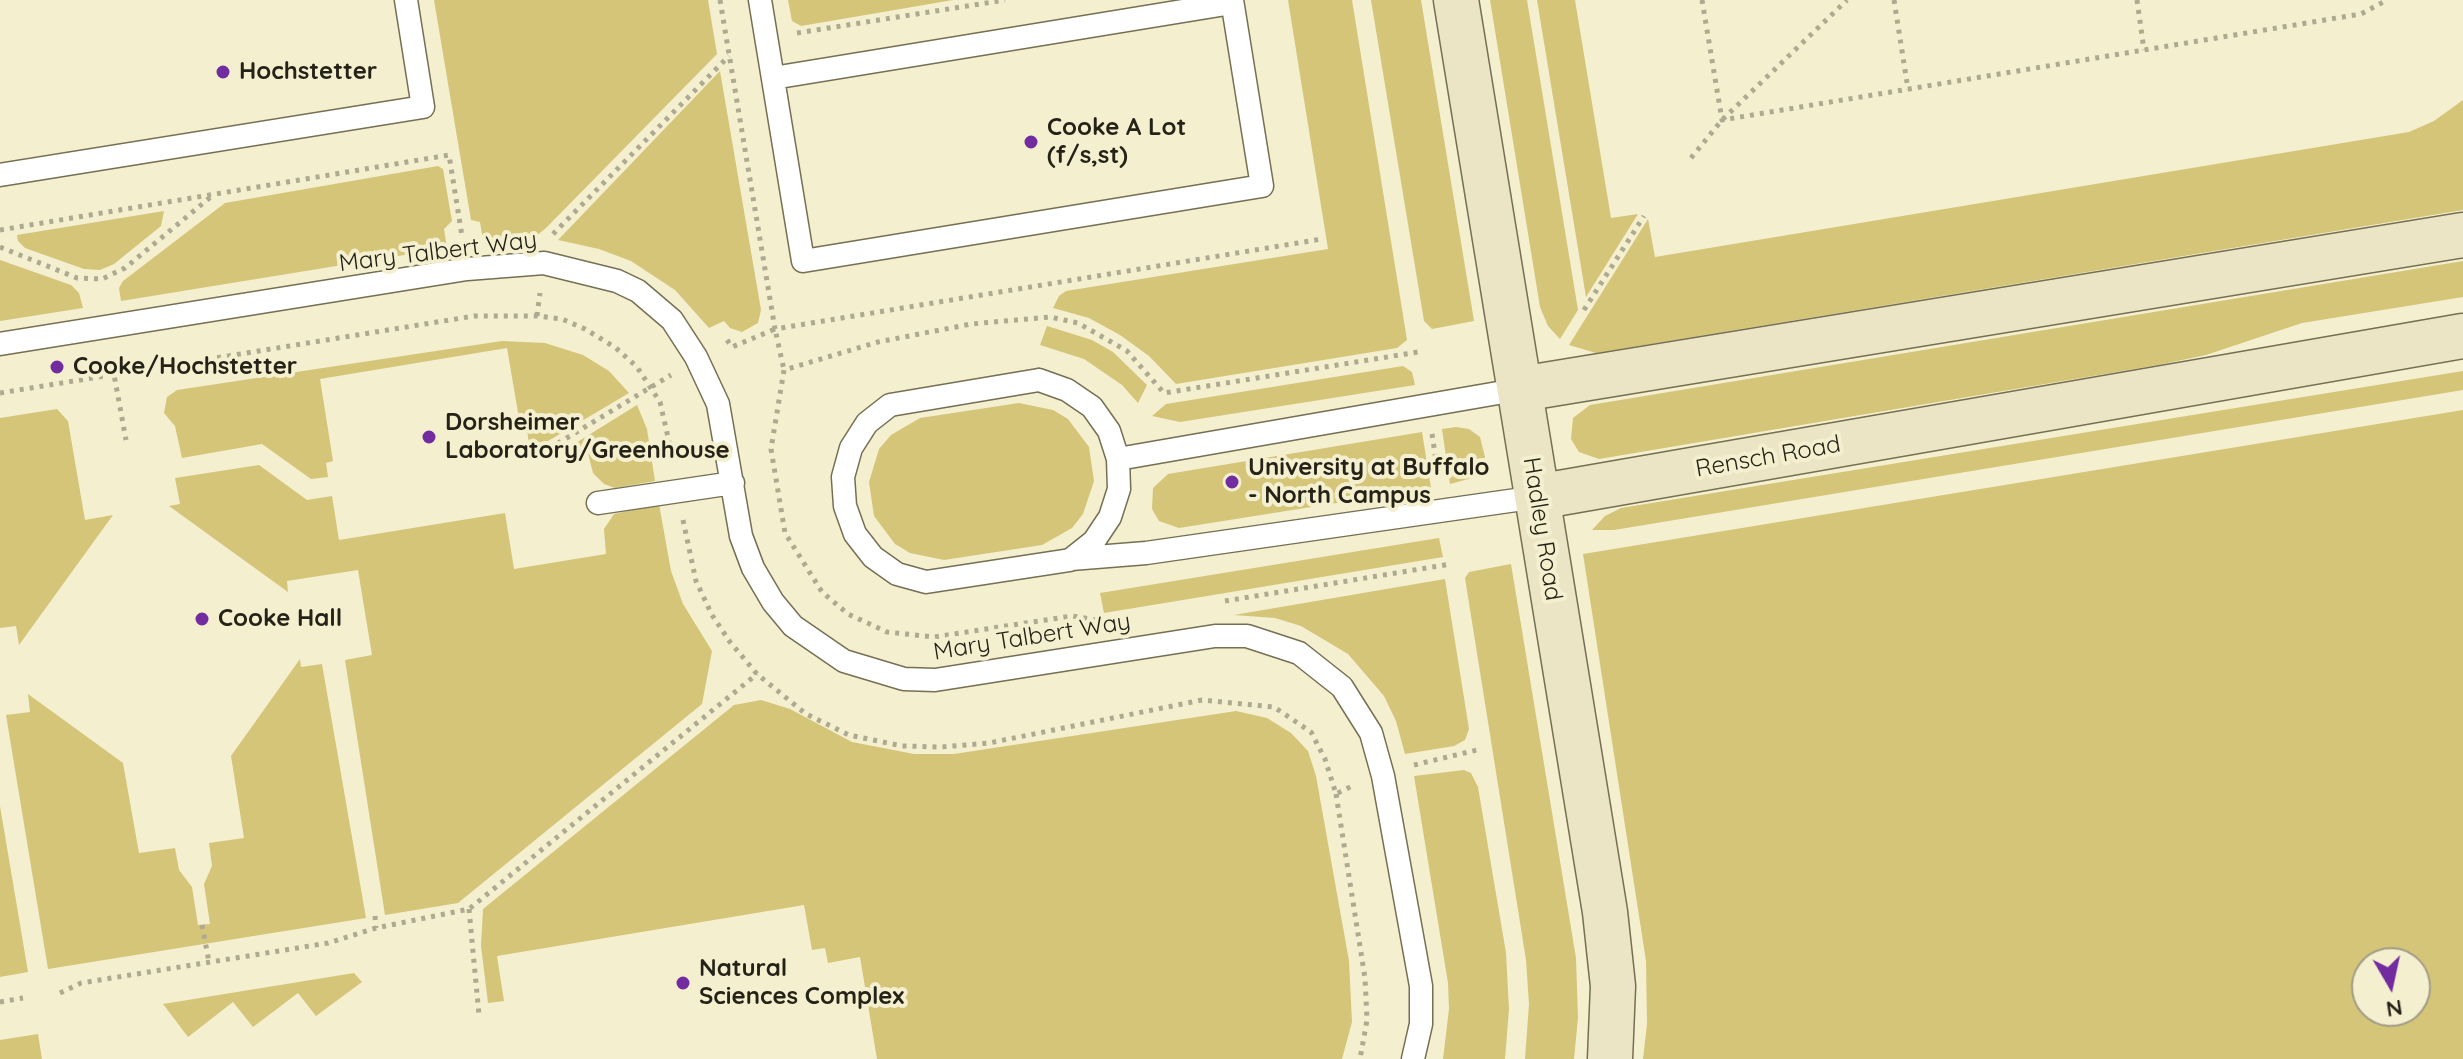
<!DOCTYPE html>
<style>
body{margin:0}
#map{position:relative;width:2463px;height:1059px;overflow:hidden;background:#f4efcf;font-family:Quicksand,sans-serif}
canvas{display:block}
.north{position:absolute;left:2351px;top:947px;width:80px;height:80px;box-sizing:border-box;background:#f4efcf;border:2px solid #a19d86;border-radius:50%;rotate:171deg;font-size:22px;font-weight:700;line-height:32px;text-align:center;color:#252318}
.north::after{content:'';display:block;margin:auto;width:28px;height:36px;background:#722ca0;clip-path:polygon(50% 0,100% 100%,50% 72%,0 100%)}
</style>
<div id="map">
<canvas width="2463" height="1059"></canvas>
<div class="north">N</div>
</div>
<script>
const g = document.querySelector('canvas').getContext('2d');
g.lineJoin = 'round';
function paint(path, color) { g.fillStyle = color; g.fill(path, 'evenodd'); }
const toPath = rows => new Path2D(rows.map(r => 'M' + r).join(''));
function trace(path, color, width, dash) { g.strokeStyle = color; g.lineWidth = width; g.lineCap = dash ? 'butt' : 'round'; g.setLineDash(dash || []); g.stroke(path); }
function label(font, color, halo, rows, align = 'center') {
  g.font = font + ' Quicksand,sans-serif'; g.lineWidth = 8; g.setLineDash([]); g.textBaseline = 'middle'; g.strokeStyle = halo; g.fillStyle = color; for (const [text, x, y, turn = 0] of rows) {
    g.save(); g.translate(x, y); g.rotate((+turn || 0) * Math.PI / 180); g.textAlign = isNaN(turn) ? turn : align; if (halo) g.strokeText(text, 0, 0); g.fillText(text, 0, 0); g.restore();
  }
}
paint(toPath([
 [434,0,708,0,717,54,546,228,535,237,483,240,480,222,471,220],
 [788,0,953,0,801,26,792,21],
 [1288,0,1352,0,1407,340,1397,348,1176,384,1149,356,1120,335,1089,318,1053,308,1059,296,1066,291,1328,249],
 [1371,0,1421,0,1474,321,1432,329,1424,321],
 [1490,0,1527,0,1578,310,1560,339,1548,326,1540,307],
 [1537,0,1575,0,1611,218,1638,214,1586,297],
 [720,71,761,310,758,323,742,332,730,328,724,321,709,328,675,290,631,261,599,249,558,240],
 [2463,100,2463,210,1596,353,1569,345,1648,219,1655,257,2409,132,2434,121],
 [438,166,443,169,452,221,444,229,447,248,121,301,119,288,123,281,225,203],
 [164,211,161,226,114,264,100,270,84,269,25,248,18,241,17,235],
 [0,260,71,285,79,293,83,308,0,321],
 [2463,261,2463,297,2302,323,2206,355,2158,365,1599,459,1579,452,1571,439,1573,418,1590,405],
 [1047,326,1092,340,1113,352,1147,385,1138,403,1122,385,1084,359,1040,345],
 [502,341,545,343,583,355,609,371,629,393,548,441,529,444,527,429,521,430,507,348,320,379,333,461,326,463,328,477,311,479,262,444,182,458,175,426,164,413,167,397,177,390],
 [1403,366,1412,372,1415,385,1180,422,1152,416,1166,404],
 [2463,371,2463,390,1614,530,1592,530,1605,516,1621,508],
 [1019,403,1053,410,1068,419,1089,447,1094,481,1083,514,1072,528,1042,545,944,560,910,553,895,544,874,516,869,482,879,449,891,435,920,418],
 [637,405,647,429,655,481,615,488,604,484,593,473,588,453,550,459],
 [57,409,68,421,85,520,113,515,19,645,16,626,0,628,0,418],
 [2463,410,2463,1059,1643,1059,1647,1024,1646,961,1583,554],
 [2415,963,2415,1011,2367,1011,2367,963],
 [1456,427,1469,429,1480,437,1485,457,1481,469,1472,478,1450,484,1442,429],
 [1422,432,1431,488,1179,528,1159,521,1152,509,1153,488,1168,474],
 [259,465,307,500,332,496,339,540,505,513,514,569,606,554,604,529,614,514,659,504,671,571,683,604,712,651,702,704,458,903,385,915,345,660,372,655,358,570,287,581,288,592,169,506,180,504,175,478],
 [1439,538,1443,557,1104,613,1100,593],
 [1511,564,1576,958,1578,1018,1574,1059,1525,1059,1529,1004,1526,960,1465,578,1469,572],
 [1445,579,1469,729,1465,740,1454,746,1405,754,1396,721,1384,696,1348,654,1301,626,1275,618,1234,615],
 [300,659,301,667,322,664,366,918,48,969,6,715,30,712,28,694,123,763,139,853,175,848,179,870,192,887,198,925,210,924,204,884,212,866,209,843,244,838,231,756],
 [761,700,790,709,852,742,914,754,954,754,1236,711,1267,718,1291,733,1308,751,1316,776,1349,961,1352,1022,1342,1059,877,1059,860,957,828,963,825,948,812,950,804,905,497,956,504,1001,488,1003,481,946,483,909,734,705],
 [1464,770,1471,773,1478,787,1506,953,1509,1009,1505,1059,1443,1059,1449,1009,1448,983,1414,776],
 [0,806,28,972,0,977],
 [354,973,362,982,316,1016,298,993,253,1027,233,1002,188,1037,163,1004],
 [38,1034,42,1059,0,1059,0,1040]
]), '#d4c579');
const lane = toPath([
 [760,0,803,261,1262,186,1232,0],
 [773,78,1232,3],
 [0,175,423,107,406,0],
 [0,344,467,269,544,263,617,281,638,291,672,320,696,357,718,404,741,536,753,568,773,602,793,626,844,661,904,679,935,680,1215,636,1247,636,1299,653,1342,687,1371,733,1383,776,1421,986,1421,1024,1413,1059],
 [1039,380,1067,390,1092,407,1109,431,1118,459,1119,489,1110,517,1094,541,1070,560,926,582,897,574,873,557,855,534,845,506,843,477,851,448,867,423,890,405,1039,380],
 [1118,459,1521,389],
 [598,503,733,483],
 [1071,559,1146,553,1537,497]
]);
const secondary = toPath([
 [1456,0,1605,912,1613,986,1610,1059],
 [1521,389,2463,235],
 [1537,497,2463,336]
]);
trace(lane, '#756f53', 25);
trace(secondary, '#756f53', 47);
trace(toPath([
 [720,0,775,329,1322,239],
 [1702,0,1722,120,2361,14,2387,0],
 [1894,0,1908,89],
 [2137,0,2144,50],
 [797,33,1005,0],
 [1691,158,1722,120,1847,0],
 [0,230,449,155,462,236],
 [553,234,729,56],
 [0,247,77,278,102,279,125,268,213,195],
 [1584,310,1644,216],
 [537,316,540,293],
 [727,340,732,347,775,329,784,370],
 [111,358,126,440],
 [0,393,474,316,537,316,562,319,585,329,616,348,637,367,660,402,673,459],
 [1432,434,1439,480],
 [532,459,671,375],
 [683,520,696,581,712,615,730,642,757,674,806,714,849,735,902,746,941,747,989,743,1202,700,1274,707,1311,732,1325,759,1336,794,1352,786],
 [1225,601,1451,564],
 [1097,620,1072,616,934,637,887,632,848,614,822,592,785,533,771,449,784,370,878,342,971,324,1050,317,1078,323,1127,351,1164,393,1418,352],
 [1414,765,1477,750],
 [1336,794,1365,978,1367,1020,1360,1059],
 [469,909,479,1015],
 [375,916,376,928],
 [202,925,209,962],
 [60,993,81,983,328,943,376,928,469,909,757,674],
 [0,1002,23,998]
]), '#aeaa91', 5, [4, 6]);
trace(lane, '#fff', 22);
trace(secondary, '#ebe5c5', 44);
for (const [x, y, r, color] of [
 [223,72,8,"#722ca0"],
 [1031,142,8,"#722ca0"],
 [57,367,8,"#722ca0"],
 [429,437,8,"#722ca0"],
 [1232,482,8,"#722ca0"],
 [202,619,8,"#722ca0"],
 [683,983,8,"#722ca0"]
]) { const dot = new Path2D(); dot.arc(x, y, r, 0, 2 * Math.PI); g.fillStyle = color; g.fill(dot); trace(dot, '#f4efcf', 3); }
label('bold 24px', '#252318', '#f4efcf', [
 ["Hochstetter",239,72],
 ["Cooke A Lot",1047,128],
 ["(f/s,st)",1047,156],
 ["Cooke/Hochstetter",73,367],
 ["Dorsheimer",445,423],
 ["Laboratory/Greenhouse",445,451],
 ["University at Buffalo",1248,468],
 ["- North Campus",1248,496],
 ["Cooke Hall",218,619],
 ["Natural",699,969],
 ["Sciences Complex",699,997]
], 'left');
label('24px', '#252318', '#f4efcf', [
 ["Mary Talbert Way",438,252,-7],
 ["Rensch Road",1768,457,-10],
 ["Hadley Road",1542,529,81],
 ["Mary Talbert Way",1032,637,-9]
]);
</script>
